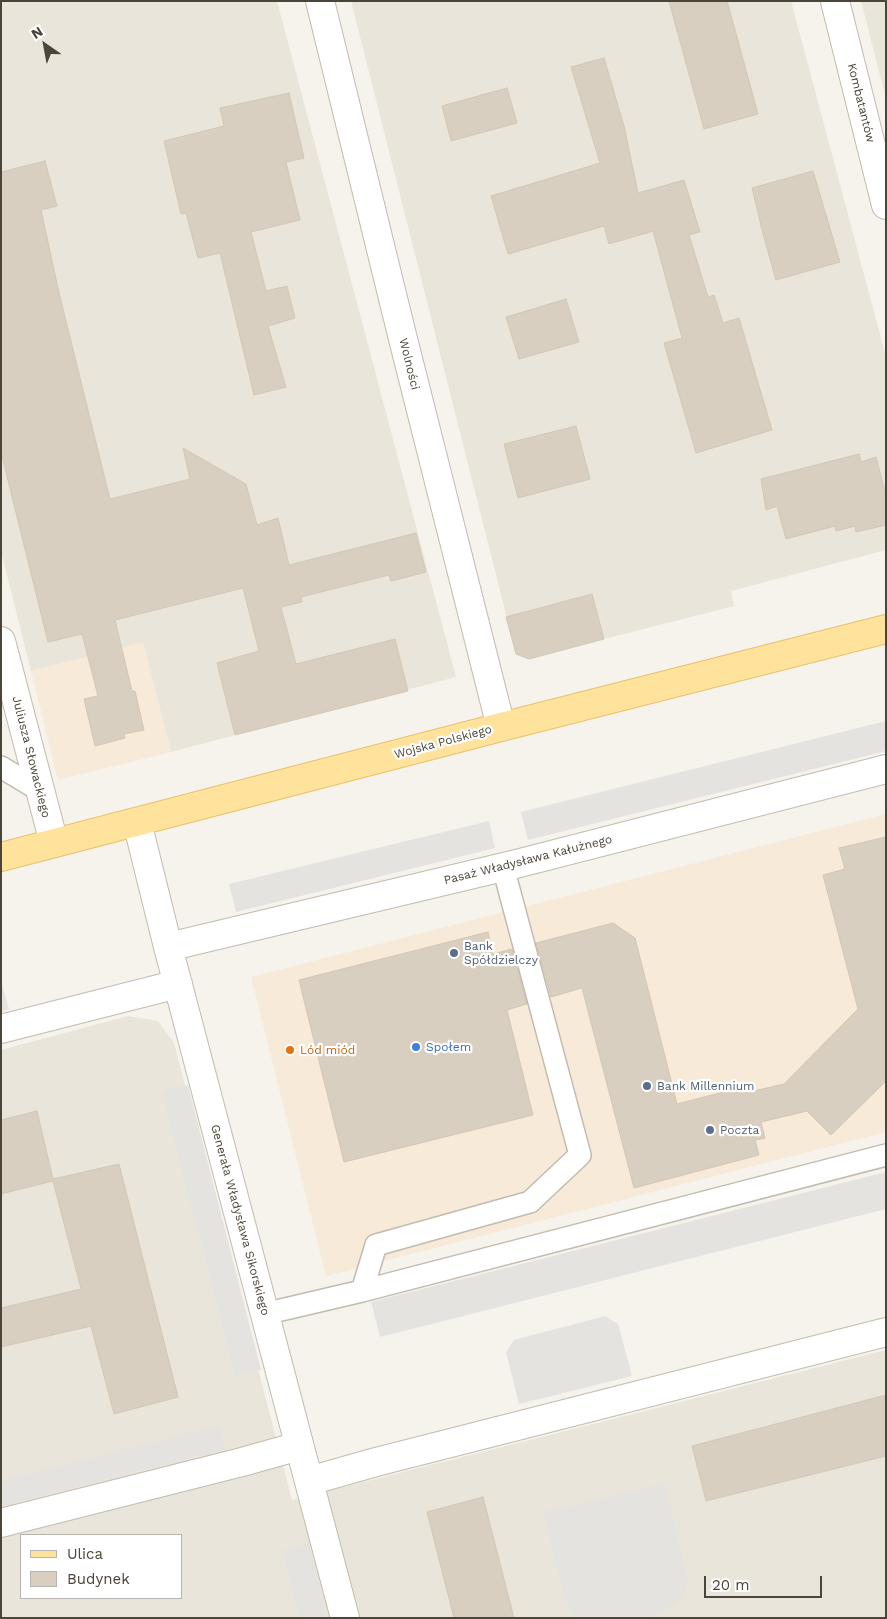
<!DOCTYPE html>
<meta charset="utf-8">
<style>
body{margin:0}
#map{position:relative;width:887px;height:1619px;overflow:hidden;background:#f6f3ec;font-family:"Work Sans",sans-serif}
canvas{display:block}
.frame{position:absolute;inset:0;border:2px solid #4b4439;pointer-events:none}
.legend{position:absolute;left:20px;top:1534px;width:162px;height:65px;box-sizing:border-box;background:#fff;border:1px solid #b7b4b0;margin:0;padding:6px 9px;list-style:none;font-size:15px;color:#4b4439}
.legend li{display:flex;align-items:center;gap:10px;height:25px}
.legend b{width:25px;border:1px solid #b7b4b0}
.north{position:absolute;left:20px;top:20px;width:50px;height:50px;-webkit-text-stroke:4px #fff;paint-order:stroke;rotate:327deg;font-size:14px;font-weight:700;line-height:20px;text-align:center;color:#4b4439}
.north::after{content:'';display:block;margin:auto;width:18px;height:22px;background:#4b4439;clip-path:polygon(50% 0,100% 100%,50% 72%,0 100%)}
.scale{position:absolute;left:704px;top:1576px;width:118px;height:22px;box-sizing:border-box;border:2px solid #4b4439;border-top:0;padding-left:6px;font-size:15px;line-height:18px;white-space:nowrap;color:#4b4439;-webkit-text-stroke:4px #fff;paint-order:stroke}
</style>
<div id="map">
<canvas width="887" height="1619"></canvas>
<div class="frame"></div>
<ul class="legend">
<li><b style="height:6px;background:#ffe39c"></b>Ulica</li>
<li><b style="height:14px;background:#d8cfc1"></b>Budynek</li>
</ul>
<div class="north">N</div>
<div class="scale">20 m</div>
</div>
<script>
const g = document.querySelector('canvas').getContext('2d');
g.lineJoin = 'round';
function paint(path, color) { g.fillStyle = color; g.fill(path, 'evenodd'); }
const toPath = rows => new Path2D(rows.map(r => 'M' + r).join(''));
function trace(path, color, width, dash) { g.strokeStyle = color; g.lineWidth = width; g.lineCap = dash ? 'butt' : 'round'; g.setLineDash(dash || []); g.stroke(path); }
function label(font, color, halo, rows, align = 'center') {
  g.font = font + ' "Work Sans",sans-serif'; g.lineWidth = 4.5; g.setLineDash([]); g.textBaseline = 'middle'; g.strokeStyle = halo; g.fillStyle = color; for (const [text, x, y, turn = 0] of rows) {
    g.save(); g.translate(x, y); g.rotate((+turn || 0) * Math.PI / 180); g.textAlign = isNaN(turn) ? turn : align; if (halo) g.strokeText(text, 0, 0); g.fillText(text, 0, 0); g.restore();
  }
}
paint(toPath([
 [1,1,277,1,456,677,171,752,143,643,31,671,1,551],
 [351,1,791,1,886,357,886,550,731,591,734,606,604,639,529,659,516,654],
 [861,1,886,1,886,99],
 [128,1016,158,1021,174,1043,292,1500,886,1350,886,1618,1,1618,1,1050],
 [21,1535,181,1535,181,1598,21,1598]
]), '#eae5da');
paint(toPath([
 [143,642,171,752,58,780,31,671],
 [886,814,886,1132,326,1276,251,977]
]), '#f7ead8');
paint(toPath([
 [886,721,886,751,528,840,521,812],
 [489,821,495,848,236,912,229,884],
 [1,981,9,1009,1,1011],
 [188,1085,261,1370,235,1376,162,1091],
 [886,1172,886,1209,380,1337,371,1302],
 [605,1316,618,1324,632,1376,519,1404,506,1352,514,1340],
 [220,1425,226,1449,1,1506,1,1480],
 [665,1483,688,1579,683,1596,662,1613,643,1618,577,1618,566,1602,543,1512],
 [309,1543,328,1618,299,1618,282,1550]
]), '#e5e3e0');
const building = toPath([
 [669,1,727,1,758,114,704,129,669,1],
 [604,58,624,126,638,193,684,180,700,232,689,235,708,297,714,295,723,323,739,318,772,430,696,453,664,343,682,338,653,231,609,244,604,226,508,254,491,196,600,163,571,67,604,58],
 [507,88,517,123,451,141,442,106,507,88],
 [289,93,304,158,286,162,300,220,251,232,266,291,287,286,295,318,268,326,286,387,254,395,220,253,198,258,186,213,181,214,164,141,224,126,220,108,289,93],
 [45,161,57,206,41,210,59,293,110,499,190,479,183,448,246,484,257,525,278,518,289,565,416,533,426,572,391,581,389,575,301,597,302,602,281,607,296,664,395,639,408,691,235,735,217,663,259,651,243,588,115,620,132,691,135,691,144,730,124,734,125,738,95,746,84,699,98,696,82,634,48,642,1,452,1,172,45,161],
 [813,171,840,262,776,280,763,234,752,188,813,171],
 [566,299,579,342,519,359,506,317,566,299],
 [576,426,590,479,518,498,504,444,576,426],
 [859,454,861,462,876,457,886,495,886,525,856,532,855,526,836,531,835,526,786,539,777,506,766,510,761,479,859,454],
 [592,594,604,639,529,659,516,654,506,617,592,594],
 [886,837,886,1081,831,1135,807,1111,761,1122,765,1138,755,1140,759,1155,634,1188,582,988,551,997,536,943,613,923,635,938,677,1104,743,1087,745,1093,784,1084,858,1009,823,875,845,869,839,848,886,837],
 [488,932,493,954,512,949,527,1004,507,1010,533,1115,344,1162,299,980,488,932],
 [37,1111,53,1179,119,1164,178,1397,114,1414,91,1326,1,1347,1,1308,81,1289,53,1181,1,1194,1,1120,37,1111],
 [886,1395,886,1456,706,1501,692,1446,886,1395],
 [483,1497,514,1618,454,1618,427,1512,483,1497]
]);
paint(building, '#d8cfc1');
trace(building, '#d3c7b4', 1);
const service = toPath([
 [1,767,39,790],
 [362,1291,376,1245,530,1202,580,1155,503,867],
 [264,1314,362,1291,886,1155]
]);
const minor = toPath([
 [320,1,403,339,501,727],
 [835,1,886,205],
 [1,641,54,843],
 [137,822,168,947,345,1618],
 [168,947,516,864,886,769],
 [1,1029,178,984],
 [309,1481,376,1462,886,1332],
 [1,1523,242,1462,299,1446]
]);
const primary = toPath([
 [1,857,501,727,886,629]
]);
trace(service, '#c2bbae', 24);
trace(minor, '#c2bbae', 30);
trace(primary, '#e6c16a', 30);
trace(service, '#fff', 21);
trace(minor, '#fff', 28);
trace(primary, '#ffe39c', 28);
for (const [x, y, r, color] of [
 [454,953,5,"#5c6f8a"],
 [416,1047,5,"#3f7fe0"],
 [290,1050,5,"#e8710a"],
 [647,1086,5,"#5c6f8a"],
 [710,1130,5,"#5c6f8a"]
]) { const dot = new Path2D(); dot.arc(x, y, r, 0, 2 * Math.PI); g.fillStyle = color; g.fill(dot); trace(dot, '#fff', 2); }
label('12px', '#4b4439', '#fff', [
 ["Kombatantów",861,103,76],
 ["Wolności",409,364,76],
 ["Wojska Polskiego",443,742,-15],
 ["Juliusza Słowackiego",31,757,76],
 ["Pasaż Władysława Kałużnego",528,860,-14],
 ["Generała Władysława Sikorskiego",240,1220,75]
]);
label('12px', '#4e5e75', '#fff', [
 ["Bank",464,946],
 ["Spółdzielczy",464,960],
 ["Bank Millennium",657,1086],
 ["Poczta",720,1130]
], 'left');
label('12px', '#366cbe', '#fff', [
 ["Społem",426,1047]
], 'left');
label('12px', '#c56008', '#fff', [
 ["Lód miód",300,1050]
], 'left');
</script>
